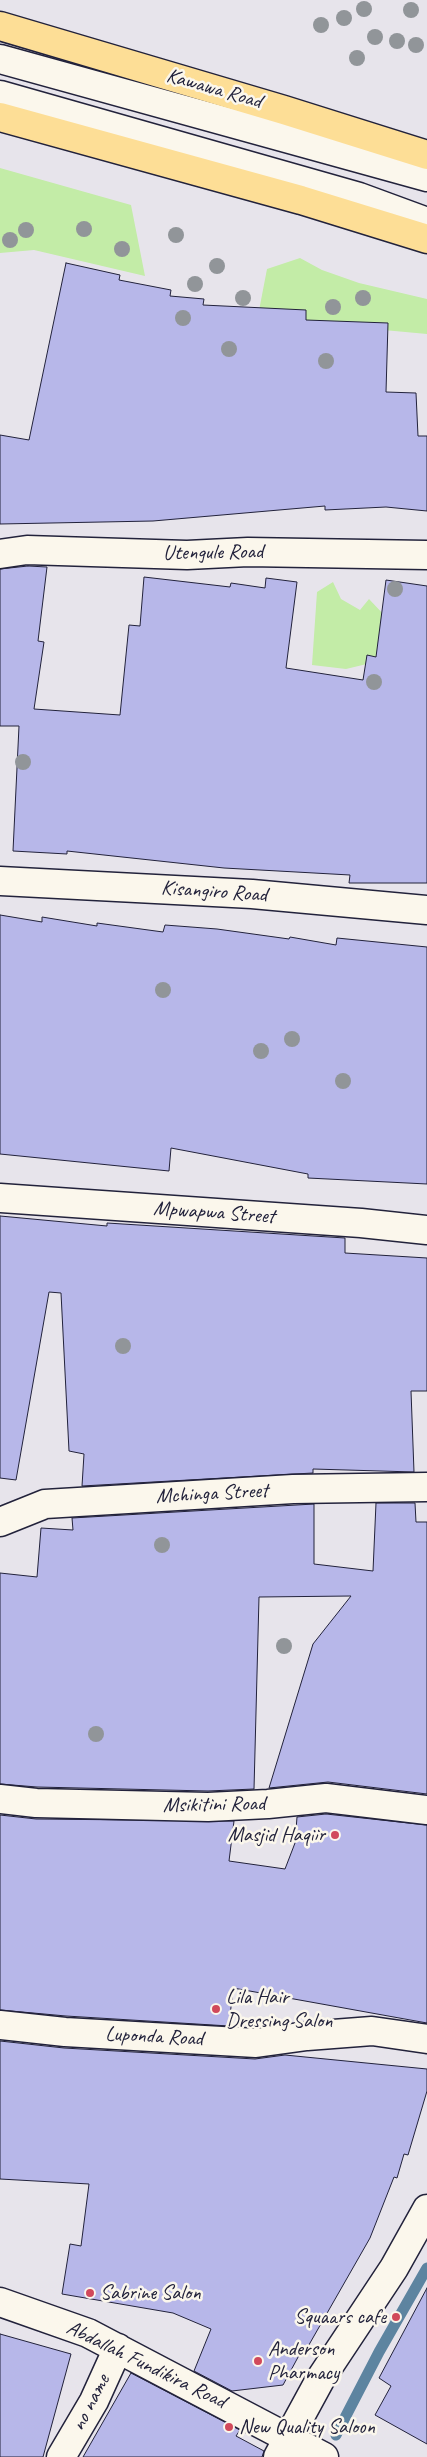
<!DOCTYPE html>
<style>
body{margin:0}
canvas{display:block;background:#e7e4eb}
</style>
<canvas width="427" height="2457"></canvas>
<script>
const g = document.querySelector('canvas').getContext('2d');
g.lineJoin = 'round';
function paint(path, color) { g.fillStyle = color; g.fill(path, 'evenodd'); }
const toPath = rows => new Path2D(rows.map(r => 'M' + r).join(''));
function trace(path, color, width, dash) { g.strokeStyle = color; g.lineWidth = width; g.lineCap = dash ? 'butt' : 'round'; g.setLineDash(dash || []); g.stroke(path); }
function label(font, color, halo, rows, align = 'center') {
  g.font = font + ' Caveat,sans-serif'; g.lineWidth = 5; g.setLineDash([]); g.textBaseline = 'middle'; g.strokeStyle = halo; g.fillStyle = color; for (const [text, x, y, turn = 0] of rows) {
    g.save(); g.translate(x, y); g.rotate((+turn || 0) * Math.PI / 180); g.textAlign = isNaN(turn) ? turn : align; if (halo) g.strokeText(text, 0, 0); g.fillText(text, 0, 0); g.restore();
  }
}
paint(toPath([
 [0,168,131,205,145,276,34,250,0,253],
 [300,258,322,270,359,283,427,299,427,334,275,320,257,321,267,269],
 [333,582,341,599,360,610,369,599,386,617,375,662,346,669,312,665,317,592]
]), '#c3eca7');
trace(toPath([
 [336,2435,379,2352,427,2268]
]), '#5d84a0', 11);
const building = toPath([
 [66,263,120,275,119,280,171,290,170,296,204,299,203,305,306,310,306,320,388,323,386,392,416,393,418,436,427,436,427,511,386,507,325,510,325,506,153,521,0,524,0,435,29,440,66,263],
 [28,566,47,567,38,641,44,642,34,709,120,715,129,625,140,626,144,577,230,587,231,583,265,588,266,578,297,582,286,668,363,680,367,655,376,657,386,580,427,586,427,883,349,883,350,875,224,868,67,851,67,854,13,851,19,726,0,726,0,569,28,566],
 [0,915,42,922,42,917,97,926,97,923,163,932,165,925,217,929,289,939,290,937,336,945,337,938,427,947,427,1184,308,1178,308,1174,171,1148,169,1171,0,1154,0,915],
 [0,1216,107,1226,107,1223,345,1238,345,1253,427,1258,427,1391,411,1391,414,1472,313,1469,313,1473,82,1486,84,1454,69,1451,61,1293,49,1292,16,1480,0,1478,0,1216],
 [376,1503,415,1503,416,1522,427,1522,427,1794,328,1782,269,1788,313,1644,351,1596,259,1597,254,1789,208,1791,37,1787,0,1784,0,1573,37,1577,41,1528,73,1530,72,1518,314,1504,314,1564,373,1571,376,1503],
 [326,1814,427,1825,427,2023,233,1988,229,2026,66,2016,0,2010,0,1815,36,1819,234,1821,229,1861,285,1869,295,1843,297,1817,326,1814],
 [0,2041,64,2048,255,2059,285,2055,427,2069,427,2091,408,2155,404,2154,397,2178,394,2177,370,2238,306,2350,303,2348,283,2385,232,2391,194,2371,211,2329,173,2313,62,2294,70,2244,81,2246,89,2184,0,2179,0,2041],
 [427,2288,427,2444,375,2415,391,2386,379,2378,427,2288],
 [0,2334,71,2354,43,2457,0,2457,0,2334],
 [131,2373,240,2430,236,2436,264,2451,262,2457,83,2457,131,2373]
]);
paint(building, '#b7b7e9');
trace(building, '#22223b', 1);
const minor = toPath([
 [0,59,427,177],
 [0,95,359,197,427,222],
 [0,554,27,550,187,555,248,552,427,555],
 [0,881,252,894,427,910],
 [0,1198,361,1223,427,1230],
 [0,1522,45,1504,293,1489,427,1487],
 [0,1799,36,1803,208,1807,268,1804,326,1798,427,1810],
 [0,2025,65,2032,256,2043,307,2036,372,2031,427,2039],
 [0,2302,88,2333,324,2457],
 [61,2457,94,2401,118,2348],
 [278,2457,321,2378,394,2268,427,2209]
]);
const major = toPath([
 [0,26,284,110,427,155],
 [0,117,301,200,427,239]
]);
trace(minor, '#22223b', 31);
trace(major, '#22223b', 31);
trace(minor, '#fbf7ec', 28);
trace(major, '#fdde96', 28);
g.fillStyle = '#919599';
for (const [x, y] of [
 [364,9],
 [411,10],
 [344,18],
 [321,25],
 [375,37],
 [397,41],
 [416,45],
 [357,58],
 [84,229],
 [26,230],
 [176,235],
 [10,240],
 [122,249],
 [217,266],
 [195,284],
 [243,298],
 [363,298],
 [333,307],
 [183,318],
 [229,349],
 [326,361],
 [395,589],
 [374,682],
 [23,762],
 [163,990],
 [292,1039],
 [261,1051],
 [343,1081],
 [123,1346],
 [162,1545],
 [284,1646],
 [96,1734]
]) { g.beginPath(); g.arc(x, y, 8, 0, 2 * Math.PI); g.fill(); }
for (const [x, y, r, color] of [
 [335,1835,5,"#d1495b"],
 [216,2009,5,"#d1495b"],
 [90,2293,5,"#d1495b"],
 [396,2317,5,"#d1495b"],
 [258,2361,5,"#d1495b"],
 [229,2427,5,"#d1495b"]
]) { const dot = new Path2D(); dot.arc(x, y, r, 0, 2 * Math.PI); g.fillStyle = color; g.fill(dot); trace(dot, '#fbf7ec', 2); }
label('21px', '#22223b', '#fbf7ec', [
 ["Kawawa Road",214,89,16],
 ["Utengule Road",213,553,-1],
 ["Kisangiro Road",214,892,4],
 ["Mpwapwa Street",214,1213,4],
 ["Mchinga Street",212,1494,-3],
 ["Msikitini Road",214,1805,-1],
 ["Luponda Road",154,2037,3],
 ["Abdallah Fundikira Road",146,2365,26],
 ["no name",91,2403,-63]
]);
label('21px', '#22223b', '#fbf7ec', [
 ["Masjid Haqiir",325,1835,"right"],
 ["Lila Hair",226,1997],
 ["Dressing Salon",226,2021],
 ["Sabrine Salon",100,2293],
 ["Squaars cafe",386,2317,"right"],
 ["Anderson",268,2349],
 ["Pharmacy",268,2373],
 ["New Quality Saloon",239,2427]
], 'left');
</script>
